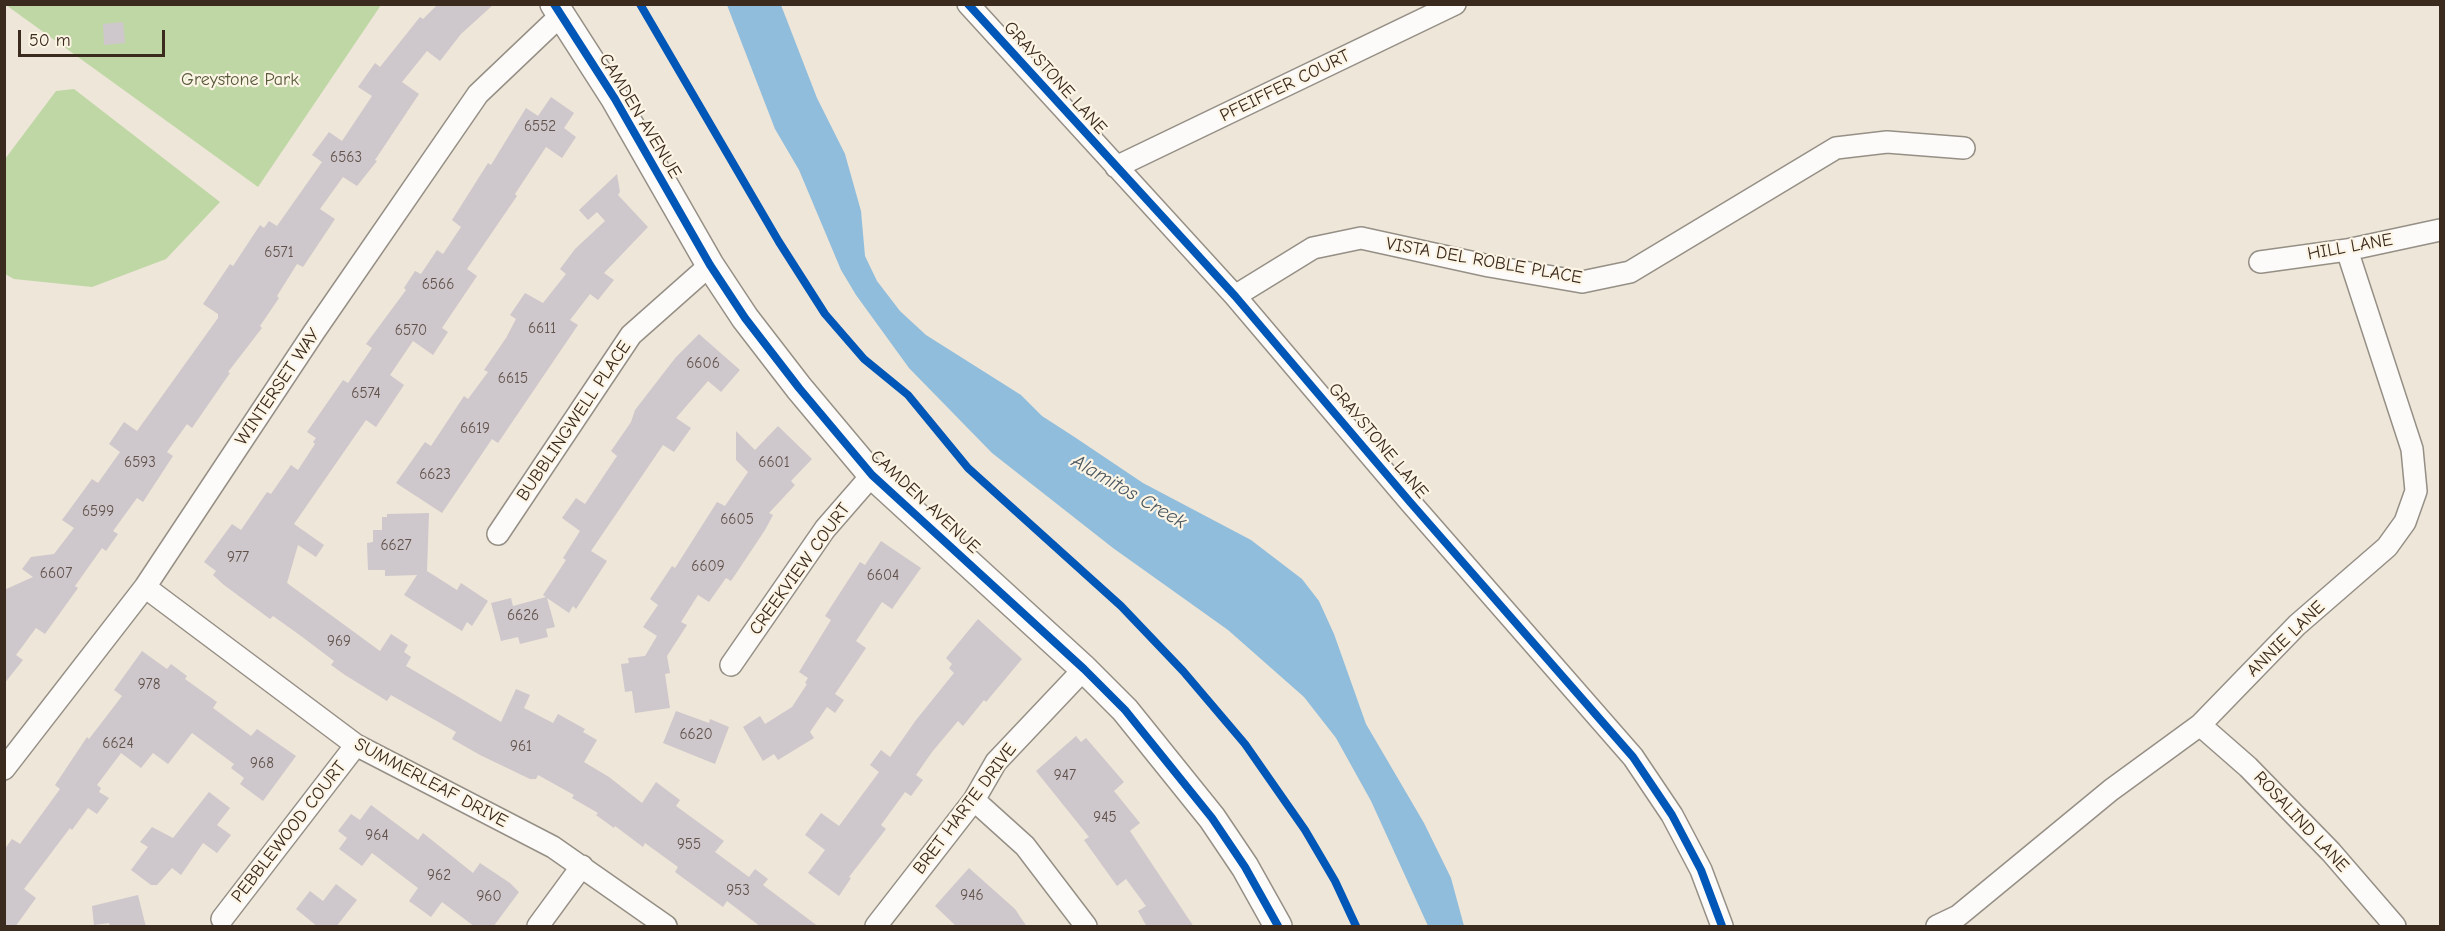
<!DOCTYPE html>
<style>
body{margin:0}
#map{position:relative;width:2445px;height:931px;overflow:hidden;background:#eee6d8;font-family:"Comic Neue",sans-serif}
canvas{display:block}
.frame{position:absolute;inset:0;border:6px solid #3b2a1e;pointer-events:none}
.scale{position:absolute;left:18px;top:30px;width:147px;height:27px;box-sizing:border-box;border:3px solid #3b2a1e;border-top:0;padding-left:8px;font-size:18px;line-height:21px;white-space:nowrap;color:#3b2a1e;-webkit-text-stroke:4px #fcf5e5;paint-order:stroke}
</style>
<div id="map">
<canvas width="2445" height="931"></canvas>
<div class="frame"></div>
<div class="scale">50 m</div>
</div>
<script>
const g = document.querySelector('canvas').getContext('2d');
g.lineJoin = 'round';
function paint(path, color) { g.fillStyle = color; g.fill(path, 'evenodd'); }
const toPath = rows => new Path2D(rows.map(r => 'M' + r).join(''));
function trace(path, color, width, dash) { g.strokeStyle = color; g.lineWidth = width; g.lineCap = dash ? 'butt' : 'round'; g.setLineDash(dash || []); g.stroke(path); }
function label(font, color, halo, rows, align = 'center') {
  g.font = font + ' "Comic Neue",sans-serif'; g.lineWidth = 4.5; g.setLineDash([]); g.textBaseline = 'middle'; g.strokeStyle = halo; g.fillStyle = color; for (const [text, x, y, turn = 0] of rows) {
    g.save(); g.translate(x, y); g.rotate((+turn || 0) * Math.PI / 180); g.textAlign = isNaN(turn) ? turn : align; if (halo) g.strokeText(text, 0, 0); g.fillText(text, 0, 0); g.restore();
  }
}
paint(toPath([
 [6,5,381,5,258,187],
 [74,89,220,202,166,259,92,287,14,279,5,274,5,159,56,91]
]), '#bed7a5');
paint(toPath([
 [727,5,781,5,817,98,845,154,861,211,865,256,877,281,900,311,926,335,1021,395,1042,416,1073,436,1143,483,1251,540,1302,579,1319,601,1334,634,1366,724,1424,823,1451,878,1464,926,1428,926,1371,801,1336,738,1304,697,1228,630,1113,548,992,453,909,368,856,295,841,270,799,170,775,129]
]), '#91bddc');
paint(toPath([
 [438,4,494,4,461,34,440,61,427,51,402,82,419,94,375,160,377,161,357,186,343,177,320,209,335,219,303,267,297,264,277,296,279,298,260,326,262,328,228,372,230,373,192,428,187,424,167,452,173,456,143,502,137,498,113,531,118,534,106,551,102,548,75,586,78,588,45,634,36,628,16,655,23,660,4,684,4,590,33,577,22,569,31,557,54,554,74,528,62,520,92,479,98,483,120,452,109,444,124,422,137,431,218,318,218,314,203,304,230,264,233,266,260,225,264,228,269,221,277,226,322,162,312,155,329,132,342,141,372,96,358,87,375,63,380,67,420,17,423,19],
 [123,22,125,43,104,45,103,24],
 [551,97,574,113,564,128,576,137,562,158,546,147,515,194,517,196,467,269,477,276,442,328,448,332,433,355,413,341,390,375,404,385,376,427,366,420,294,524,324,545,316,557,298,545,287,583,380,651,391,634,408,645,404,652,411,657,406,666,501,722,516,689,530,695,524,708,553,723,558,714,585,729,583,732,597,740,584,762,609,777,642,803,656,782,680,800,676,806,724,841,715,852,749,877,755,869,768,879,763,885,819,927,761,927,727,901,723,907,675,872,678,867,645,843,643,847,615,826,614,828,596,815,598,813,572,798,574,795,538,775,536,779,530,779,480,755,452,739,456,732,391,695,387,701,345,675,331,665,334,661,301,636,273,616,270,619,224,585,213,575,216,571,204,562,232,524,241,530,267,492,271,494,291,465,298,470,315,444,313,442,316,438,307,432,343,380,348,383,372,348,366,344,406,290,404,288,415,271,421,274,437,250,443,254,461,227,452,220,488,163,491,165,526,108,538,116],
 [617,174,620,192,618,195,648,227,604,273,614,280,598,300,590,294,570,320,578,325,498,443,492,439,442,513,396,483,425,442,431,446,464,396,468,399,488,372,484,370,506,338,516,319,510,315,525,293,543,303,566,274,560,269,575,249,605,221,597,212,588,220,579,210],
 [699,334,740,370,721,392,708,381,676,418,691,428,674,452,663,445,591,551,607,561,576,609,573,606,569,613,547,598,555,627,546,629,548,637,520,644,518,637,501,641,491,603,511,598,513,606,546,597,543,595,566,560,563,558,580,531,562,518,576,498,585,504,617,456,611,451,631,422,635,410,676,357],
 [778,426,812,459,791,481,795,485,769,513,773,515,765,530,731,581,726,578,709,602,698,595,681,622,687,625,667,656,670,673,665,674,670,708,635,713,632,691,625,692,621,664,629,663,628,658,645,656,657,636,643,627,658,605,650,599,672,566,675,568,717,502,725,506,748,472,736,460,736,431,755,450],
 [429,513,427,571,457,590,461,583,488,601,472,626,467,622,462,631,404,595,417,575,385,576,385,570,368,570,367,543,373,542,373,530,382,530,382,517,387,517,387,514],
 [881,541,921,568,892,609,882,602,856,641,866,648,835,694,844,700,835,713,827,707,810,732,814,738,778,760,774,754,763,761,743,727,760,716,765,724,792,707,807,684,805,683,808,678,799,672,831,620,825,616,860,562,865,565],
 [978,619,1022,659,986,702,984,700,963,726,958,721,932,752,916,775,923,780,911,796,905,792,881,825,886,829,849,877,851,878,839,896,808,873,825,850,805,835,821,813,839,826,879,772,870,765,881,750,890,757,916,720,954,673,949,668,952,664,946,658],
 [142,651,167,669,171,664,187,676,185,679,217,702,213,708,251,736,257,729,296,756,263,801,240,784,244,778,231,768,234,764,192,733,168,764,153,753,141,768,121,753,97,785,101,788,99,792,109,798,97,814,88,808,72,830,70,828,24,889,36,898,15,927,4,927,4,850,12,839,20,844,60,789,55,785,87,737,89,739,122,696,114,690],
 [676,711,709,723,710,719,729,727,715,764,663,743],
 [1076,736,1081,742,1086,738,1124,782,1114,791,1140,823,1130,831,1194,927,1147,927,1138,911,1146,906,1126,879,1117,886,1084,840,1089,837,1036,771],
 [209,792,230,808,217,825,231,835,217,853,203,843,181,875,172,868,157,885,151,885,131,870,148,847,140,842,152,827,173,838],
 [371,805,418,840,423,833,473,873,480,863,510,883,519,892,493,927,475,927,442,902,431,917,409,901,418,888,372,853,362,866,339,849,347,838,338,831,351,814,360,820],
 [969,868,1015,909,1027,927,957,927,935,906],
 [336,884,357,900,336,927,318,927,296,909,310,891,323,901],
 [138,895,146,927,110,927,109,923,94,925,92,906]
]), '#cec7cc');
const minor = toPath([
 [968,4,1235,296,1410,502,1633,757,1672,815,1701,870,1722,926],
 [1116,167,1455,4],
 [2260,262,2347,250,2440,230],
 [1235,296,1313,248,1361,238,1489,266,1582,282,1630,272,1836,148,1887,142,1964,148],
 [498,534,631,335,710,265],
 [145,587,356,745,553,847,666,926],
 [731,665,825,529,872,475],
 [2200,725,2248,767,2331,852,2395,926],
 [4,769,145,587,314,332,478,94,561,15],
 [974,800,1025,846,1086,926],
 [222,919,356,745],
 [538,926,582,866],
 [876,926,974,800,996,762,1084,669],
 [1937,926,1958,916,2111,790,2200,725,2297,625,2387,547,2405,522,2416,491,2412,449,2347,250]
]);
const tertiary = toPath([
 [554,4,615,99,710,265,745,318,799,388,872,475,1084,669,1125,710,1212,818,1245,867,1278,926]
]);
trace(minor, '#958f86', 24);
trace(tertiary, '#958f86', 30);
trace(minor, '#fcfbf9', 21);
trace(tertiary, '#fcfbf9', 27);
trace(toPath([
 [554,4,615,99,710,265,745,318,799,388,872,475,1084,669,1125,710,1212,818,1245,867,1278,926],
 [640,4,779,242,825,314,864,359,908,395,968,468,1121,606,1183,671,1245,744,1305,830,1335,881,1356,926],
 [968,4,1235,296,1410,502,1633,757,1672,815,1701,870,1722,926]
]), '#0057b8', 8);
label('15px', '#60514a', null, [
 ["6552",540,127],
 ["6563",346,158],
 ["6571",279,253],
 ["6566",438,285],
 ["6611",542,329],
 ["6570",411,331],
 ["6606",703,364],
 ["6615",513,379],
 ["6574",366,394],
 ["6619",475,429],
 ["6593",140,463],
 ["6601",774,463],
 ["6623",435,475],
 ["6599",98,512],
 ["6605",737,520],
 ["6627",396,546],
 ["977",238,558],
 ["6609",708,567],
 ["6607",56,574],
 ["6604",883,576],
 ["6626",523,616],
 ["969",339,642],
 ["978",149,685],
 ["6620",696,735],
 ["6624",118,744],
 ["961",521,747],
 ["968",262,764],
 ["947",1065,776],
 ["945",1105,818],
 ["964",377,836],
 ["955",689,845],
 ["962",439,876],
 ["953",738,891],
 ["946",972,896],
 ["960",489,897]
]);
label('18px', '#3b2a1e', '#fcf5e5', [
 ["GRAYSTONE LANE",1055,78,48],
 ["PFEIFFER COURT",1285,86,-26],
 ["CAMDEN AVENUE",640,116,59],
 ["HILL LANE",2350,247,-10],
 ["VISTA DEL ROBLE PLACE",1484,261,10],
 ["WINTERSET WAY",278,387,-56],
 ["BUBBLINGWELL PLACE",574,421,-56],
 ["GRAYSTONE LANE",1378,441,50],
 ["CAMDEN AVENUE",925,502,43],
 ["CREEKVIEW COURT",800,569,-54],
 ["ANNIE LANE",2286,639,-44],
 ["SUMMERLEAF DRIVE",431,783,28],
 ["BRET HARTE DRIVE",965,809,-53],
 ["ROSALIND LANE",2301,822,47],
 ["PEBBLEWOOD COURT",289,832,-52]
]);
label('18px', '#565a3a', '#fcf5e5', [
 ["Greystone Park",240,80]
]);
label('italic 20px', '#4b5861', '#fcf5e5', [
 ["Alamitos Creek",1129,492,30]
]);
</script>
